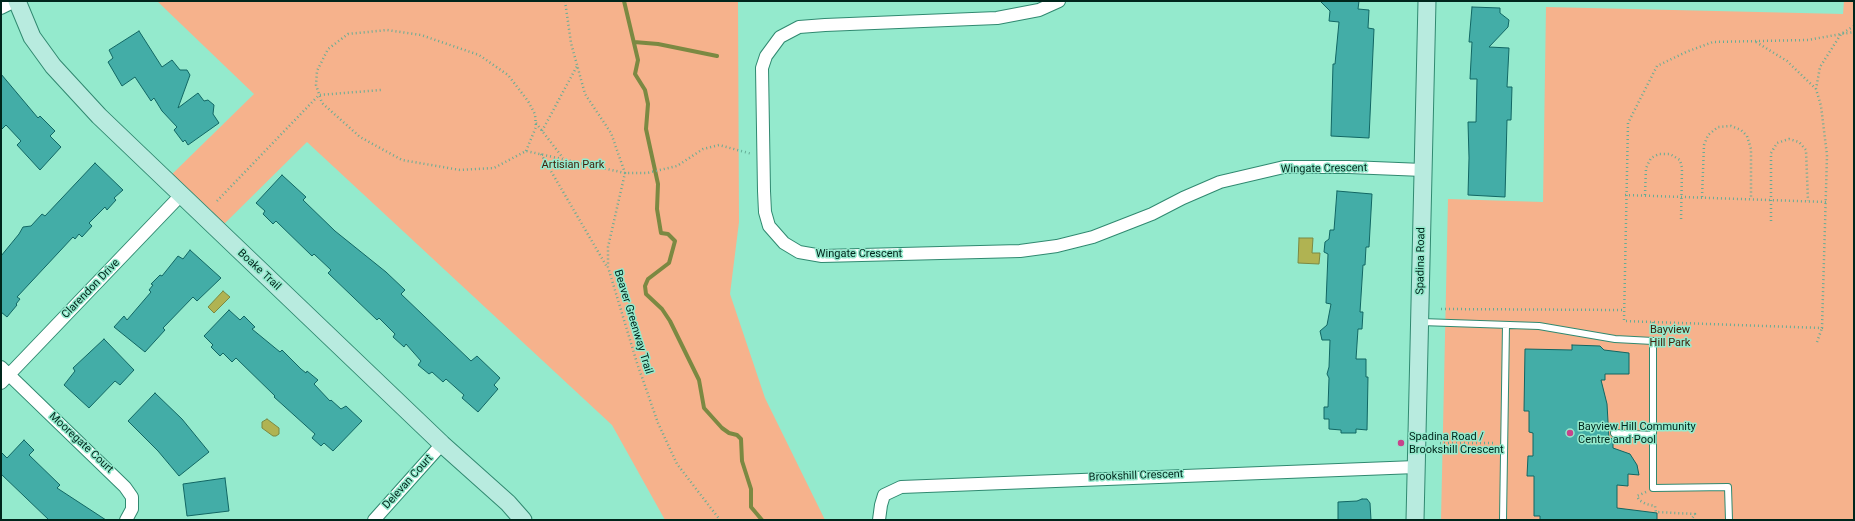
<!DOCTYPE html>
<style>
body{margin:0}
#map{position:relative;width:1855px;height:521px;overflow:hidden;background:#94eacd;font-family:Roboto,sans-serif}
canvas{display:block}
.frame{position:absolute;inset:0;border:2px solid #00261c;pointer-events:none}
</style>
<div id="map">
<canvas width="1855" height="521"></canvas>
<div class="frame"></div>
</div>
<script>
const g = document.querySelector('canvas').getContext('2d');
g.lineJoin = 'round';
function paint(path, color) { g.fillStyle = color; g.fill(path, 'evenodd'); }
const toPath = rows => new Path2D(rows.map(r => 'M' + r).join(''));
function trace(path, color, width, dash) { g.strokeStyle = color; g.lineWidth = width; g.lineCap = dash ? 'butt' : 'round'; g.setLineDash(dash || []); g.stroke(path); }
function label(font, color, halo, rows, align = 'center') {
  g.font = font + ' Roboto,sans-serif'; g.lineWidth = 3; g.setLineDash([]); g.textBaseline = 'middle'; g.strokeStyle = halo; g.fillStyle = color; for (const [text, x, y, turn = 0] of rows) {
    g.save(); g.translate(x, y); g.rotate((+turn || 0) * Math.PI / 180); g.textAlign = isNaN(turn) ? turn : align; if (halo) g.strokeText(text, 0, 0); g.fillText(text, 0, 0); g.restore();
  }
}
paint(toPath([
 [157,1,738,1,739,222,730,294,765,398,825,520,665,520,612,425,307,142,217,231,165,181,254,94],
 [1844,1,1854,1,1854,520,1441,520,1448,199,1543,202,1546,7,1843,14]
]), '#f6b28c');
const water = toPath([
 [1299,238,1313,238,1312,253,1320,253,1319,264,1298,263,1299,238],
 [223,291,230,297,214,313,208,307,223,291],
 [267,419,279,428,279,434,276,436,273,436,262,428,262,422,267,419]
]);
paint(water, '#b0b352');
trace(water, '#7b8942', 1);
trace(toPath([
 [624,1,638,60,635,74,645,90,648,104,646,129,658,184,657,209,661,233,668,234,675,241,669,263,648,279,645,286,646,294,662,309,670,321,699,380,704,408,722,428,729,433,737,435,741,439,742,461,751,489,751,507,762,520],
 [634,42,658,44,717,56]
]), '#7b8942', 4);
const building = toPath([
 [1320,1,1359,1,1358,9,1369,10,1368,28,1374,29,1369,138,1331,136,1333,64,1335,64,1339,22,1329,21,1330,11,1320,1],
 [1472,7,1500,8,1500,13,1509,20,1508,27,1489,47,1509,48,1507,87,1512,87,1511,120,1507,120,1505,197,1468,195,1469,158,1468,122,1476,122,1477,79,1470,79,1472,42,1469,42,1472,7],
 [139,31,162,67,172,60,180,70,187,70,190,75,178,108,198,93,204,101,208,100,214,105,213,114,219,123,188,145,185,140,183,142,174,130,177,127,162,111,154,98,151,101,135,77,122,86,108,62,113,58,109,50,139,31],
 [1,74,38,118,40,116,55,131,50,136,61,147,40,170,17,145,21,141,6,125,1,130,1,74],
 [95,163,123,190,114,198,116,200,107,210,105,207,89,223,92,226,82,237,79,234,75,239,73,237,17,297,20,299,16,304,17,305,7,317,1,312,1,256,19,234,23,227,31,226,42,214,45,216,95,163],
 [282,175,306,197,303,200,335,231,386,272,405,290,401,294,471,361,477,356,500,378,494,385,498,389,478,412,462,398,464,395,446,379,443,382,432,372,429,374,418,365,421,361,406,344,404,347,393,337,395,334,379,318,377,320,328,273,331,270,314,254,312,256,276,221,273,224,263,214,265,211,256,203,282,175],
 [1337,191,1372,194,1369,247,1366,247,1365,265,1363,265,1360,312,1363,312,1362,329,1358,329,1356,359,1366,359,1366,377,1368,377,1367,430,1356,429,1356,433,1341,433,1341,430,1329,429,1329,419,1324,419,1324,407,1328,407,1329,378,1327,374,1329,367,1330,340,1322,340,1320,331,1327,325,1331,304,1326,303,1328,254,1324,252,1325,242,1329,239,1330,230,1334,230,1337,191],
 [190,250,221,278,197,301,193,297,163,328,165,330,145,352,114,327,124,316,127,320,151,292,149,290,153,285,151,284,160,275,162,276,178,256,183,259,190,250],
 [229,310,240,320,244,316,255,327,252,329,280,352,282,350,301,369,306,373,307,371,318,380,314,384,330,401,331,400,341,409,346,406,362,421,333,451,324,443,321,446,312,438,315,434,274,397,275,396,236,358,232,362,223,353,220,356,211,347,213,345,204,336,229,310],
 [104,339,134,370,120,385,115,381,89,408,64,385,75,371,73,368,104,339],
 [1572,345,1600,346,1604,350,1629,353,1629,374,1605,374,1605,380,1601,380,1607,404,1609,439,1613,438,1613,448,1630,454,1637,465,1639,475,1628,474,1628,486,1617,485,1617,508,1657,513,1657,520,1540,520,1540,516,1534,516,1534,476,1527,476,1528,456,1533,456,1533,433,1529,432,1529,411,1524,411,1525,349,1572,350,1572,345],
 [155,393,182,419,209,452,179,476,158,451,128,421,155,393],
 [24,440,34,450,29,455,60,485,57,488,106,520,49,520,1,474,1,452,7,458,24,440],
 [225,478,229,511,187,516,183,484,225,478],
 [1362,499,1367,499,1370,503,1371,520,1338,520,1338,502,1357,501,1362,499]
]);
paint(building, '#43ada7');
trace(building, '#116663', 1);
const lane = toPath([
 [1421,322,1539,326,1615,339,1653,341,1653,488,1728,487,1729,520],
 [1614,433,1653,435],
 [1503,520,1506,325]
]);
const street = toPath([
 [1059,1,1039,10,997,18,825,25,799,27,780,37,766,56,762,68,764,191,765,212,769,226,784,243,799,252,822,256,1020,251,1057,246,1093,237,1152,214,1183,198,1220,182,1284,167,1349,167,1423,170],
 [1,8,15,1],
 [1,367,125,487,132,497,132,509,126,520],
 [1,383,180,196],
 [374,520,442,444],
 [879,520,881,505,884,495,901,487,1416,467]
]);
const secondary = toPath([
 [17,1,32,37,53,66,99,116,442,444,508,503,523,520],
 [1415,520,1427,1]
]);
trace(lane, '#308970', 8);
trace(street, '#308970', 14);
trace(secondary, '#308970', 19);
trace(toPath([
 [565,1,571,43,585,94,611,133,625,173,608,247,608,267,637,363,658,423,677,464,720,520],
 [1854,26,1841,34,1820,67,1816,89,1821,106,1827,155,1822,328,1624,321,1628,123,1657,66,1686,52,1713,42,1808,40,1841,34,1854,32],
 [1756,42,1787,61,1816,89],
 [536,123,563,158],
 [542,131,577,66],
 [526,151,536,127,535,114,528,101,508,75,479,55,421,35,387,30,348,34,328,49,317,71,316,85,322,103,360,137,402,160,460,170,494,168,526,151,625,173,647,173,677,166,703,149,719,145,752,154],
 [541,154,607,267],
 [1625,195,1826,202],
 [1645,195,1646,168,1651,158,1659,154,1670,154,1680,160,1682,168,1681,221],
 [1702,197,1704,145,1708,135,1718,127,1731,126,1741,130,1747,136,1751,149,1751,199],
 [217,201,319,95,381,90],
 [1771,221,1771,153,1777,143,1789,139,1799,142,1806,150,1808,201],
 [1441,309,1623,310],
 [1653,322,1653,333],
 [1817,342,1822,328],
 [1440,443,1496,443],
 [1646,492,1637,496,1639,500,1646,504,1655,506,1656,512,1695,514,1691,520]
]), '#65ac95', 2.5, [1, 3]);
trace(lane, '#fff', 6);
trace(street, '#fff', 12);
trace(secondary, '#b8ebdf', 17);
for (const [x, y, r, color] of [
 [1570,433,4,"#c7448b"],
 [1401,443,4,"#c7448b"]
]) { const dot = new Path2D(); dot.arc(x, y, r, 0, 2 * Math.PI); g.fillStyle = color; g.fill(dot); trace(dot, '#94eacd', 1.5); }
label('11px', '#43220d', '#94eacd', [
 ["Artisian Park",573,165],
 ["Bayview",1670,330],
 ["Hill Park",1670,343]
]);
label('11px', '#00261c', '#94eacd', [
 ["Wingate Crescent",1324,169,-1],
 ["Wingate Crescent",859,254],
 ["Spadina Road",1421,261,-89],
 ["Boake Trail",259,270,43],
 ["Clarendon Drive",91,289,-46],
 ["Beaver Greenway Trail",633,322,73],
 ["Mooregate Court",81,443,43],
 ["Brookshill Crescent",1136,476,-2],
 ["Delevan Court",408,482,-48]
]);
label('11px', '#00261c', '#94eacd', [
 ["Bayview Hill Community",1578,427],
 ["Centre and Pool",1578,440],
 ["Spadina Road /",1409,437],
 ["Brookshill Crescent",1409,450]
], 'left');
</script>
